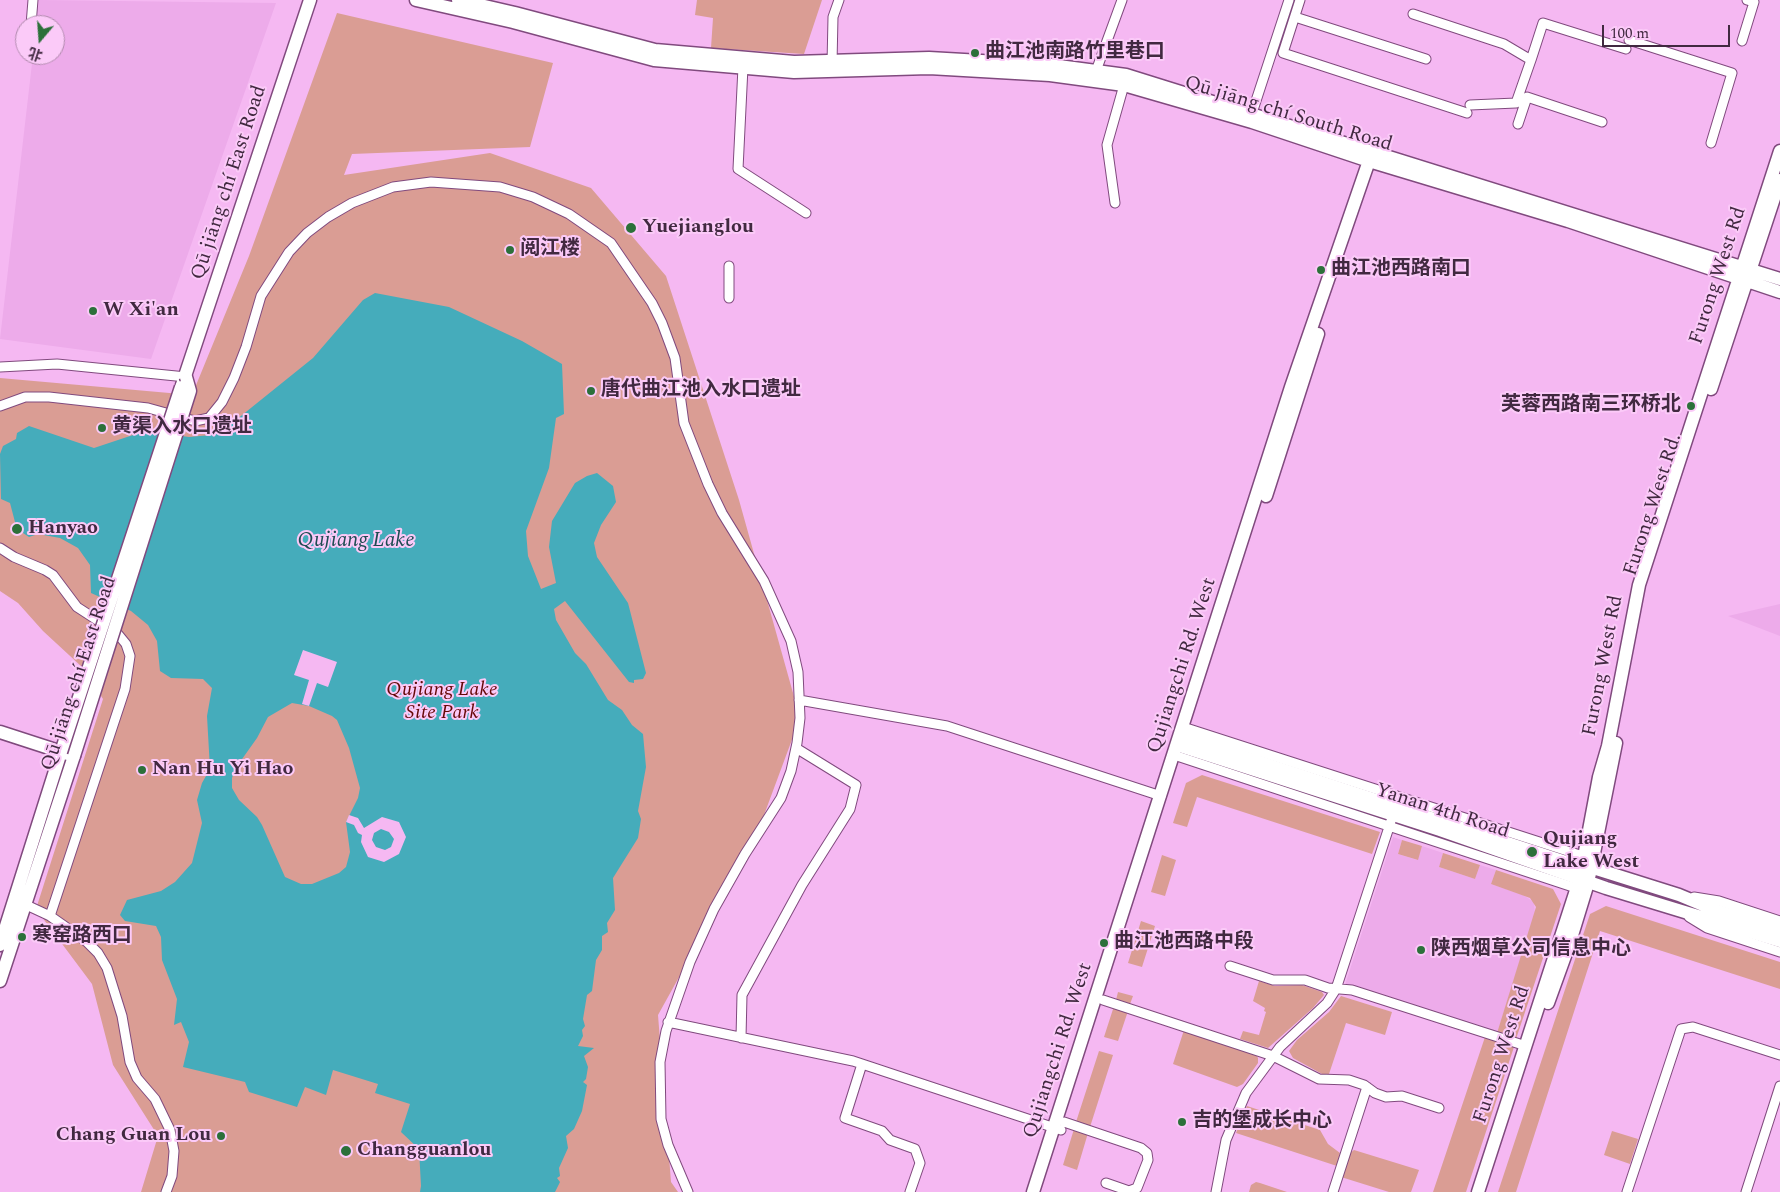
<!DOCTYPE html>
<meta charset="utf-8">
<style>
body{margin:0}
#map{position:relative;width:1780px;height:1192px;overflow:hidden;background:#f5b8f2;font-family:Spectral,"Noto Sans SC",serif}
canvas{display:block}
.north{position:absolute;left:15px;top:15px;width:50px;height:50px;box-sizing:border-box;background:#fbcaf8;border:1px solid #b18aae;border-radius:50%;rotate:198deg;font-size:14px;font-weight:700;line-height:20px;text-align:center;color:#412940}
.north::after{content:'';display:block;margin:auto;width:18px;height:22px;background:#2c703a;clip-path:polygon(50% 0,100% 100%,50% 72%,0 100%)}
.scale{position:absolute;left:1602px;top:25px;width:128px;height:22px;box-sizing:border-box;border:2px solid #412940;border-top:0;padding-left:6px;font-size:15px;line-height:18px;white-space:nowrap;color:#412940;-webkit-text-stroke:4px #fbcaf8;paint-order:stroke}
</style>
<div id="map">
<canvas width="1780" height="1192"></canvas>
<div class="north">北</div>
<div class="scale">100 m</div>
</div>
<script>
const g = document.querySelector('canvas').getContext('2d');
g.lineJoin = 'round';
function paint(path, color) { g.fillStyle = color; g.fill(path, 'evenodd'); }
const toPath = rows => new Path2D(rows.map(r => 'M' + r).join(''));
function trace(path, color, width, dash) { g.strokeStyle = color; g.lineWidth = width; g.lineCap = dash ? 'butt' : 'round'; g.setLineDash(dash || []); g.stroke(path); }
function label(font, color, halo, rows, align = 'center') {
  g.font = font + ' Spectral,"Noto Sans SC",serif'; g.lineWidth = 4; g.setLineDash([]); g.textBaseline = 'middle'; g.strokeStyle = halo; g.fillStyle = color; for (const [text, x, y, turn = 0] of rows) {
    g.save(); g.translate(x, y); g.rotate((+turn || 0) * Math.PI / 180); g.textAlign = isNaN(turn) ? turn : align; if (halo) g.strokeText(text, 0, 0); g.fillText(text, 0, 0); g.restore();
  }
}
paint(toPath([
 [39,0,276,3,151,359,0,339,33,55,55,55,55,25,36,25],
 [1780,604,1780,636,1728,616],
 [1393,837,1402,840,1398,854,1417,860,1422,846,1443,853,1439,867,1475,879,1480,865,1496,870,1491,884,1523,895,1534,902,1535,914,1497,1033,1343,991]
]), '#edabea');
paint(toPath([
 [697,0,822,0,804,54,711,48,713,18,695,15],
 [337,13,553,63,530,147,352,154,344,175,490,153,591,188,666,276,739,500,800,718,754,842,658,1015,671,1182,678,1192,141,1192,158,1136,113,1065,92,984,36,909,103,699,82,667,43,631,18,603,0,591,0,378,192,395,249,256],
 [1202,775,1380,832,1372,854,1197,797,1187,827,1173,823,1186,783],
 [1402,840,1422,846,1418,860,1398,854],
 [1443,853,1480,865,1475,879,1439,867],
 [1162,855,1176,860,1165,896,1151,892],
 [1496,870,1553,889,1561,904,1516,1039,1497,1033,1536,907,1530,898,1491,884],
 [1606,906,1780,962,1780,989,1600,931,1516,1192,1498,1192,1590,914],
 [1141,921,1155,926,1142,967,1128,963],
 [1259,981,1275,986,1302,985,1322,992,1324,995,1313,1008,1268,1048,1240,1039,1243,1031,1259,1035,1266,1012,1264,1011,1265,1008,1253,1001],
 [1118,992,1133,996,1130,1004,1116,1000],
 [1341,996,1392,1012,1385,1035,1346,1023,1329,1074,1322,1074,1293,1058,1289,1051,1297,1040,1329,1012],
 [1114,1006,1128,1011,1118,1041,1104,1037],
 [1184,1030,1255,1053,1258,1058,1258,1063,1243,1084,1237,1087,1173,1064],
 [1485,1037,1514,1047,1466,1192,1433,1192],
 [1099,1051,1113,1055,1090,1127,1076,1122],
 [1247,1106,1320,1130,1328,1144,1340,1153,1337,1166,1236,1133],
 [1074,1129,1088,1133,1077,1170,1063,1165],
 [1612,1131,1638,1139,1630,1164,1604,1155],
 [1354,1150,1419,1170,1411,1192,1389,1192,1341,1177,1349,1154],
 [1256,1182,1260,1183,1287,1192,1249,1192,1251,1185]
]), '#da9d94');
paint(toPath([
 [375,293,449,307,522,341,562,364,564,414,556,418,549,468,526,531,528,556,541,589,556,583,549,547,552,521,575,483,587,476,597,473,613,486,616,502,601,525,594,543,597,557,628,603,646,673,643,679,634,680,634,683,629,682,565,601,554,609,556,620,575,653,586,664,608,700,622,710,632,725,643,734,646,767,638,811,641,819,638,838,613,878,615,910,607,923,608,932,602,936,602,950,596,960,592,991,587,995,583,1019,585,1026,582,1030,583,1036,578,1046,594,1048,584,1056,588,1067,586,1079,583,1082,587,1085,582,1111,574,1129,566,1136,568,1148,559,1168,560,1176,557,1178,560,1182,555,1192,420,1192,421,1186,419,1149,401,1132,410,1104,375,1093,378,1084,333,1070,326,1095,305,1087,297,1107,249,1092,245,1082,183,1067,189,1042,181,1022,174,1025,177,999,162,960,161,937,156,926,125,921,120,915,127,900,161,891,175,882,192,863,202,823,197,800,202,783,210,769,207,716,212,688,203,679,171,678,160,671,157,641,148,625,131,611,91,593,90,565,78,548,60,538,38,534,29,537,23,533,15,522,10,503,1,499,0,454,3,446,16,439,17,433,29,426,94,448,145,431,189,437,211,435,231,424,313,358,363,300],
 [292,703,309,706,332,716,337,720,349,748,360,788,358,798,346,822,350,852,346,867,339,873,312,884,301,884,285,877,262,825,257,817,239,800,232,788,232,778,235,769,257,738,268,717]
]), '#45acbb');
paint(toPath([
 [303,650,337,662,328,687,317,683,309,706,302,704,309,680,294,675],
 [349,815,358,818,364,828,382,817,399,822,406,837,399,854,384,862,368,857,361,842,362,835,358,833,354,825,346,822],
 [381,829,389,832,394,839,391,847,385,850,376,847,372,840,374,833]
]), '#f5b8f2');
const street = toPath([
 [1300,0,1283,53,1467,113],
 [1413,14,1504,44,1531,60,1516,103,1470,105],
 [1295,17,1426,59],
 [31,25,33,0],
 [1629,40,1732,73,1711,143],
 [1742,41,1754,2,1747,0],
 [1531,60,1543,23,1626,49],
 [832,64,833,17,839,0],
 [743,67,738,169,806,213],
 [1096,71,1122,0],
 [1252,113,1289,0],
 [1518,124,1527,97,1602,122],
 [1115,203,1107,145,1124,85],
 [729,266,729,298],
 [0,367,57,364,186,377],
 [0,406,25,397,49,397,148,408,195,421,209,418,222,402,234,378,246,347,261,296,289,252,307,233,328,217,352,203,393,187,431,182,500,187,533,197,569,214,611,243,652,303,662,323,675,358,684,423,708,484,722,513,764,581,791,641,798,672,800,718,797,743,791,771,781,798,745,854,714,909,690,962,666,1031,660,1062,661,1119,668,1145,688,1192],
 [0,548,14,557,45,570,53,575,77,607,117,633,126,644,130,656,125,689,50,916],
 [799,700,947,726,1161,796],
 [1183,727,1589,858],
 [1174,755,1582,890],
 [1694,897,1719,901,1780,921],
 [22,903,50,916,87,942,98,953,107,968,122,1016,130,1062,137,1078,155,1099,170,1130,174,1151,172,1176,166,1192],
 [1689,917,1707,928,1780,952],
 [1230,966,1273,980,1305,980,1328,988,1352,990,1526,1046],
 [1103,1000,1273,1056,1319,1079,1349,1080,1364,1085,1375,1093,1386,1097,1402,1096,1439,1108],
 [668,1022,853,1061,1061,1130],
 [741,1038,742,995,802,885,850,809,856,785,796,748],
 [862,1064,845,1118,882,1131,890,1140,915,1149,920,1163,910,1192],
 [1064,1122,1141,1148,1147,1153,1148,1160,1137,1188,1129,1191,1106,1183],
 [1216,1192,1226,1140,1246,1093,1280,1047,1327,1003,1336,989,1391,821],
 [1333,1192,1367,1087],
 [1627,1192,1681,1029,1693,1027,1780,1055],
 [1746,1192,1780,1086]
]);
const secondary = toPath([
 [416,0,513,22,654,60,794,72,929,68,1050,75,1124,85,1252,122,1369,161,1568,221,1780,292],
 [458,0,515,13,655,50,794,62,929,58,1051,65,1126,75,1780,279],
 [182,385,310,0],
 [1711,389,1780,180],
 [1266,496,1318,334],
 [0,732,74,756,0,981],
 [1180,736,1581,867,1590,867,1679,895,1715,910,1780,931],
 [1177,745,1440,830,1606,888,1780,941],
 [0,945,61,752],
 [1548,1003,1569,945,1588,883,1616,743],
 [1033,1192,1291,387,1371,155],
 [1478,1192,1580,878,1599,777,1608,746,1639,585,1780,151]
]);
trace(street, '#804a7e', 11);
trace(secondary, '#804a7e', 15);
trace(street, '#fff', 9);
trace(secondary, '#fff', 12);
const secondaryBridge = toPath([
 [61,752,181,387],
 [74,756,190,391,186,377]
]);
trace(secondaryBridge, '#804a7e', 15, []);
trace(secondaryBridge, '#fff', 12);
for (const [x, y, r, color] of [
 [975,53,5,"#2c703a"],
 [631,228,6,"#2c703a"],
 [510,250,5,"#2c703a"],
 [1321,270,5,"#2c703a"],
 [93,311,5,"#2c703a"],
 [591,391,5,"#2c703a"],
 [1691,406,5,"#2c703a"],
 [102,428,5,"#2c703a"],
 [17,529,6,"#2c703a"],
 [142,770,5,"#2c703a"],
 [1532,852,6,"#2c703a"],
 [22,937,5,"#2c703a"],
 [1104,943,5,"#2c703a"],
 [1421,950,5,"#2c703a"],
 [1182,1122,5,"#2c703a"],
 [221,1136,5,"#2c703a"],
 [346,1151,6,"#2c703a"]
]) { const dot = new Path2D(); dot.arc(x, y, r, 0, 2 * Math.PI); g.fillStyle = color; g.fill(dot); trace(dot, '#fbcaf8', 2); }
label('bold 20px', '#412940', '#fbcaf8', [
 ["曲江池南路竹里巷口",985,53],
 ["Yuejianglou",642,228],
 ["阅江楼",520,250],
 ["曲江池西路南口",1331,270],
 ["W Xi'an",103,311],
 ["唐代曲江池入水口遗址",601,391],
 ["芙蓉西路南三环桥北",1681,406,"right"],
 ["黄渠入水口遗址",112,428],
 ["Hanyao",28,529],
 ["Nan Hu Yi Hao",152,770],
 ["Qujiang",1543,840],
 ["Lake West",1543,863],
 ["寒窑路西口",32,937],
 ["曲江池西路中段",1114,943],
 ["陕西烟草公司信息中心",1431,950],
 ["吉的堡成长中心",1192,1122],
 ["Chang Guan Lou",211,1136,"right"],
 ["Changguanlou",357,1151]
], 'left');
label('20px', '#412940', '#fbcaf8', [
 ["Qū jiāng chí South Road",1288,115,17],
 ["Qū jiāng chí East Road",230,183,-72],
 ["Furong West Rd",1719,276,-72],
 ["Furong West Rd.",1654,505,-72],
 ["Qujiangchi Rd. West",1183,666,-72],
 ["Furong West Rd",1604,666,-79],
 ["Qū jiāng chí East Road",80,674,-72],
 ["Yanan 4th Road",1442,812,18],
 ["Qujiangchi Rd. West",1059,1051,-72],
 ["Furong West Rd",1503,1055,-72]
]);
label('italic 20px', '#660807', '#fbcaf8', [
 ["Qujiang Lake",442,691],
 ["Site Park",442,714]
]);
label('italic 21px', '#1e4c52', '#fbcaf8', [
 ["Qujiang Lake",356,542]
]);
</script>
